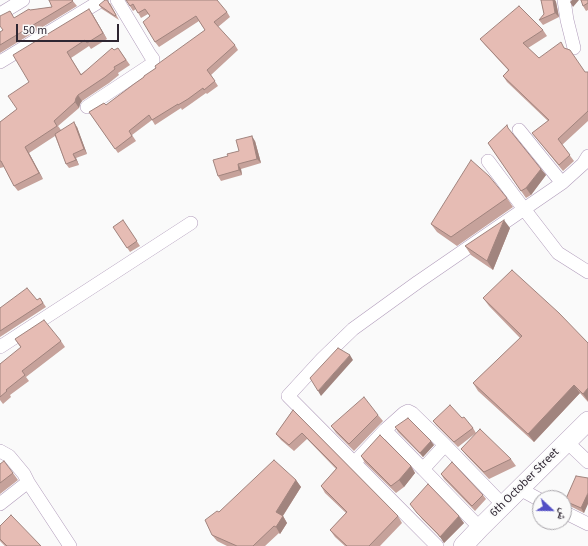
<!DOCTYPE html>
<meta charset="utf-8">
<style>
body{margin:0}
#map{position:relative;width:588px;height:546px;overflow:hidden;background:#fafafa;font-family:"Source Sans 3","Noto Naskh Arabic",sans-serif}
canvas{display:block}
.north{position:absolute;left:532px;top:490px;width:40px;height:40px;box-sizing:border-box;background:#fafafa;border:1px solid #a8a5aa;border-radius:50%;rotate:112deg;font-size:11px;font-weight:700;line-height:16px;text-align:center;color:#2e2632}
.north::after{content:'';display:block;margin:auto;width:14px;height:18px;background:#524ec5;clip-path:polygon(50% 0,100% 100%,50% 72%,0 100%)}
.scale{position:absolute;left:16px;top:24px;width:103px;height:18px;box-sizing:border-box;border:2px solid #2e2632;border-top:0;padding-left:5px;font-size:12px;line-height:14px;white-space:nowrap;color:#2e2632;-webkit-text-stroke:3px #fafafa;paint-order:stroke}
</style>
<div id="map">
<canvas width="588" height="546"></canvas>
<div class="north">ش</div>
<div class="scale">50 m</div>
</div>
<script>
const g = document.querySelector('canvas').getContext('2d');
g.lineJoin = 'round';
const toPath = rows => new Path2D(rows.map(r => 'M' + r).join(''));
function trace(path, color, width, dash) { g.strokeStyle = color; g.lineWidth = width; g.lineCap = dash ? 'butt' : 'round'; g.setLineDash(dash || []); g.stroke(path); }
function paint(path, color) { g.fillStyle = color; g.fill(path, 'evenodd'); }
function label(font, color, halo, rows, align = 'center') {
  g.font = font + ' "Source Sans 3",sans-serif'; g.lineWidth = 4; g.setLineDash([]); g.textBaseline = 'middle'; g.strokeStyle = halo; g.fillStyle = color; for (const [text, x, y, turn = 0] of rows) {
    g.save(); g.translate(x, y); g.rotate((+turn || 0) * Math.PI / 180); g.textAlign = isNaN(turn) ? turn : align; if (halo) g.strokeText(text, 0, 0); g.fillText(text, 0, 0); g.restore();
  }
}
const street = toPath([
 [564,0,567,20,574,48],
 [0,14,23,0],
 [0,62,102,0],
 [87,107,149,66,153,62,153,59,150,55,117,0],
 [519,130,562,183],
 [488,161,524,209,558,253,588,272],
 [0,347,191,223],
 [385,430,423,469],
 [567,442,588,462],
 [445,445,423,469,480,528],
 [0,451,9,456,24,474,28,482],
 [354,463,385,430,404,413,408,411,412,413,445,445,503,505],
 [520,489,540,500],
 [0,504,28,482,70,546],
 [564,512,588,524],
 [437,546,288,396,322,359,353,329,418,282,562,183,583,164,588,156]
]);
const secondary = toPath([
 [463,546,480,528,588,421]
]);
trace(street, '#b19cbb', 14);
trace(secondary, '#b19cbb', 20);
trace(street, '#fff', 13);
trace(secondary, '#fff', 19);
paint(toPath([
 [72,0,77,6,0,53,0,32,3,30,15,18,30,10,52,7],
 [126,0,227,12,230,17,218,27,235,45,238,50,211,75,218,86,207,94,206,93,192,103,182,110,181,108,155,125,152,120,132,135,136,141,118,153,89,112,106,105,144,77,205,30,199,21,159,47,155,42,150,16,148,14,141,18,136,9,133,11],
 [541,0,555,0,556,2,559,17,543,25,539,20,544,14],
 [588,0,588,10,586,11,583,6],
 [110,3,119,20,102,9,99,5],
 [93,15,107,39,91,49,89,46,71,58,81,74,118,48,130,65,118,73,119,75,109,83,82,101,80,104,79,108,58,126,61,130,77,127,87,154,76,158,79,165,69,168,66,164,55,136,29,153,43,179,18,191,14,186,4,167,0,168,0,122,17,109,29,82],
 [543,30,547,36,528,48,539,58,566,48,585,72,588,72,588,121,562,145,574,161,563,171,532,133,548,121,507,82,503,76,508,70,485,45,480,39],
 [512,133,546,175,531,195,526,198,488,143],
 [255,141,261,163,241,169,242,175,221,181,218,176,239,151],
 [507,198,513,207,457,246,437,232,431,224],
 [123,220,140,246,130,252,113,227],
 [510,228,493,270,471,255,465,246],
 [40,298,46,307,0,337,0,308,37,300],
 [483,298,588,343,588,402,580,393,534,442,478,391,473,383,520,338,489,306],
 [15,339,61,341,65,347,26,377,29,381,10,395,11,397,3,404,0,400,0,364,21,348],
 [293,410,398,516,402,523,380,546,345,546,335,537,330,530,346,513,325,493,321,486,336,469,307,439,294,451,281,440,276,434],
 [378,415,383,421,354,451,336,433,331,426],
 [462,418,473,428,476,433,458,447,436,425,433,421],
 [395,427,434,445,423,457,398,432],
 [461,449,511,459,516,466,489,479,466,455],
 [361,456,411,466,415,473,404,487,396,493,365,463],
 [0,464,13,473,18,480,0,494],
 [441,474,483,495,486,499,475,511,444,479],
 [588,478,584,513,568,505,565,501],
 [296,480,301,487,283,516,287,523,280,534,279,533,265,546,227,546,217,541,212,535,219,512],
 [410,504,464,523,444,543,442,539,422,519],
 [0,526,41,546,5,546,0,541]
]), '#c6a29b');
paint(toPath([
 [553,0,555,0,556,2,559,17,555,13],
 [572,0,579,0,573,7,570,2],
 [89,9,93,15,107,39,103,33],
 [78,95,82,101,80,104,79,108,75,102,76,98],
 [74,122,77,127,87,154,84,149],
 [252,136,255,141,261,163,257,159],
 [25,147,29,153,43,179,39,173],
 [73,154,76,158,79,165,76,160],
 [238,164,241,169,242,175,239,170],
 [541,169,546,175,531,195,526,188],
 [504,220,510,228,493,270,487,261],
 [350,355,353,360,321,396,318,391],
 [574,385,580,393,534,442,528,434],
 [588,388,588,401,583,394],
 [431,441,434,445,423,457,420,453],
 [411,466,415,473,404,487,399,480],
 [296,480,301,487,282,517,283,516,287,523,280,534,276,527,276,512],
 [588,493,588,504,584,513,581,508],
 [459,516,464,523,444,543,440,537]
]), '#a1847e');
const building = toPath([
 [49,0,72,0,73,1,0,45,0,32,3,30,0,26,0,16,10,11,14,18,29,9,30,10,52,7,49,0],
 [105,0,107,0,116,15,115,16,99,5,105,0],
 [126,0,217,0,227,12,214,22,235,45,207,70,215,81,204,90,203,88,188,99,178,105,178,104,152,120,149,115,129,131,132,136,115,149,89,112,104,103,106,105,134,84,144,77,144,76,156,68,155,66,205,30,196,16,155,42,143,22,150,16,145,9,138,13,133,4,130,6,126,0],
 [541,0,553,0,555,13,539,20,544,14,541,0],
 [581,0,588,0,588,3,583,6,581,0],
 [519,6,543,30,523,43,539,58,561,42,564,48,570,50,585,72,588,72,588,111,558,139,570,155,559,165,532,133,549,120,503,76,509,70,480,39,519,6],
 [89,9,103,33,87,43,85,40,67,52,81,75,112,48,114,50,118,48,126,60,114,67,115,69,105,77,78,95,76,98,75,102,54,121,57,126,25,147,39,173,14,186,1,161,0,161,0,122,17,109,8,96,29,82,13,55,89,9],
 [74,122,84,149,73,154,76,160,66,164,55,134,74,122],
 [507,125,508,128,541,169,526,188,521,191,488,143,507,125],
 [252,136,257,159,238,164,239,170,218,176,213,160,228,156,227,154,239,151,236,140,252,136],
 [471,160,489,176,507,198,451,237,431,224,471,160],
 [123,220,137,241,127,248,113,227,123,220],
 [504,220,487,261,465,246,504,220],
 [512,270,559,313,588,343,588,388,583,394,574,385,528,434,473,383,522,336,483,298,512,270],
 [27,288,37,300,40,298,43,303,0,331,0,308,27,288],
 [44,320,61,341,22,371,25,375,6,390,7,391,0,397,0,364,21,347,15,339,44,320],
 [338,348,350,355,318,391,310,378,338,348],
 [364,397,378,415,349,444,331,426,364,397],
 [450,405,462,418,464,417,473,428,454,442,433,421,450,405],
 [293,410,398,516,369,546,347,546,330,530,347,512,321,486,337,468,302,433,289,445,276,434,293,410],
 [408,418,431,441,420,453,395,427,408,418],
 [480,429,511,459,484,472,461,449,480,429],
 [380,435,411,466,399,480,391,486,361,456,380,435],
 [274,460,296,480,276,512,283,516,276,527,274,526,253,546,237,546,212,535,205,520,217,511,219,512,274,460],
 [4,461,13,473,0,483,0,464,4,461],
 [452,462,483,495,472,506,441,474,452,462],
 [576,476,588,478,588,493,581,508,565,501,576,476],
 [428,484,459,516,440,537,438,534,417,513,410,504,428,484],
 [11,515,41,546,7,546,0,539,0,526,11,515]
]);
paint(building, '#e6bcb4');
trace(building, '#a1847e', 1);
label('12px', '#2e2632', '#fafafa', [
 ["6th October Street",525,483,-45]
]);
</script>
